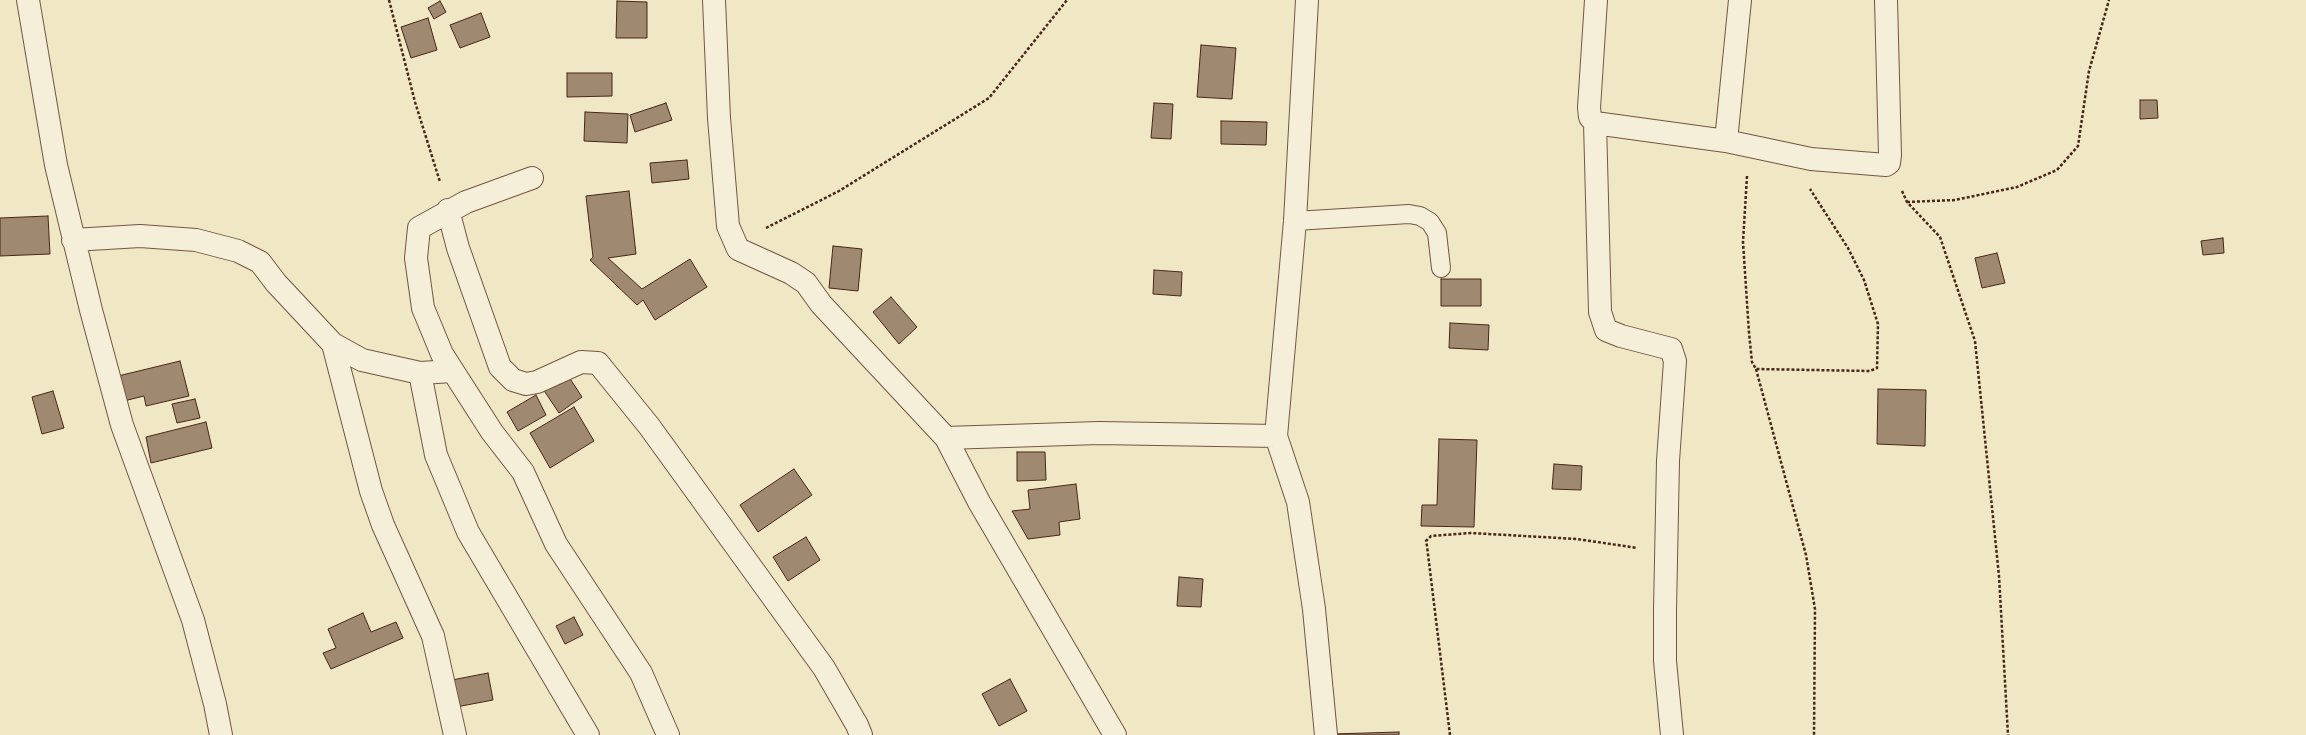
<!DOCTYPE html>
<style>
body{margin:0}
canvas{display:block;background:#f0e7c4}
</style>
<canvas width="2306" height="735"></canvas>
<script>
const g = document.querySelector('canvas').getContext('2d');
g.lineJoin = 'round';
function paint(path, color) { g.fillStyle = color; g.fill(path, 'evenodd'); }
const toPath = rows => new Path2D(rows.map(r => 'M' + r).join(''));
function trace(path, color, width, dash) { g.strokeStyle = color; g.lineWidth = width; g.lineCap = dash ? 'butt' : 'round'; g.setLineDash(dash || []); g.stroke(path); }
const building = toPath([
 [440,1,446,12,434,19,428,8,440,1],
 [617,1,647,2,647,38,616,38,617,1],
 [481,13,490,37,460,48,450,25,481,13],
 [428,18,437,50,411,58,401,27,428,18],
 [1201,45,1236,48,1232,99,1197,97,1201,45],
 [567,73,612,73,612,96,567,97,567,73],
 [2140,100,2157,100,2158,118,2140,119,2140,100],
 [666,103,672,120,635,132,630,115,666,103],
 [1154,103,1173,104,1171,139,1151,138,1154,103],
 [585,112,628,114,627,143,584,141,585,112],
 [1221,121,1267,122,1266,145,1221,144,1221,121],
 [687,160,689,179,652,183,650,163,687,160],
 [629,191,636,254,608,258,642,289,690,259,707,287,655,320,643,300,637,305,590,260,593,257,586,196,629,191],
 [48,216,50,254,0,256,0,218,48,216],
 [2223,238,2224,253,2203,255,2201,241,2223,238],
 [833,246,862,249,858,291,829,288,833,246],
 [1997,253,2005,283,1982,288,1975,258,1997,253],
 [1154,270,1182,272,1181,296,1153,294,1154,270],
 [1441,279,1481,279,1481,306,1441,306,1441,279],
 [891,297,917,327,899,344,873,312,891,297],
 [1450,323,1489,325,1488,350,1449,348,1450,323],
 [180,361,189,396,146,406,144,396,124,401,118,376,180,361],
 [567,374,582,397,559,413,543,389,567,374],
 [1878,389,1926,390,1925,446,1877,444,1878,389],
 [53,391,64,428,42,434,32,397,53,391],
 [536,395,546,415,518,431,507,412,536,395],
 [195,399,200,418,177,423,172,404,195,399],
 [574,407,594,441,550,468,530,433,574,407],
 [206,422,212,448,151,463,146,437,206,422],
 [1439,439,1477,440,1474,527,1421,526,1422,505,1437,505,1439,439],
 [1017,452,1045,452,1046,480,1017,481,1017,452],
 [1554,464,1582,466,1581,490,1552,489,1554,464],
 [794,469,812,495,758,532,740,505,794,469],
 [1076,484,1080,519,1059,522,1060,535,1028,539,1012,511,1030,509,1028,490,1076,484],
 [806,537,820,560,788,581,773,557,806,537],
 [1179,577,1203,579,1201,607,1177,606,1179,577],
 [363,613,371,632,396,622,403,638,331,669,323,653,336,648,328,629,363,613],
 [574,617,583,635,565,644,556,626,574,617],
 [488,673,493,700,456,707,452,680,488,673],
 [1010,679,1027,711,999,726,982,694,1010,679],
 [1399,732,1399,735,1332,735,1332,734,1399,732]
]);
paint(building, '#9f8a71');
trace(building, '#482618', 1);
const service = toPath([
 [1295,221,1409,214,1420,216,1430,222,1437,233,1441,268]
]);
const minor = toPath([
 [28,0,56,165,91,310,122,425,193,620,215,704,221,735],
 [714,0,719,118,728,226,738,249,791,273,806,283,821,304,946,438,1099,433,1276,436,1295,221,1307,0],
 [1596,0,1589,108,1590,117,1595,123,1726,141,1811,159,1886,165,1889,163,1890,155,1886,0],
 [1595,123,1600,312,1606,330,1621,336,1671,349,1675,361,1668,461,1665,610,1665,661,1672,735],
 [1726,141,1740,0],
 [532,178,466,202,419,228,416,258,423,308,442,354,492,432,523,472,556,544,641,673,668,735],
 [448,210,458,248,500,367,513,380,526,384,537,382,581,362,598,363,649,426,824,668,857,725,861,735],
 [73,240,140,236,196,240,238,251,260,262,276,283,333,344,362,360,420,373,453,371],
 [333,344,371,491,383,525,433,636,455,735],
 [420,373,436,455,468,532,588,735],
 [1276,436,1298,502,1314,609,1326,735],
 [946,438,979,502,1115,735]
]);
trace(service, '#725643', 20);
trace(minor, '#725643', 24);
trace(toPath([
 [389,0,415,102,440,182],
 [1747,176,1743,242,1749,333,1752,362,1756,369,1870,371,1877,368,1878,324,1864,280,1848,248,1810,189],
 [1902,191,1907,202,1940,237,1975,341,1999,576,2008,735],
 [1907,202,1955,200,2017,187,2057,170,2078,146,2089,71,2109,0],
 [766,228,839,191,989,98,1067,0],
 [1756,369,1806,555,1815,609,1814,735],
 [1450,735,1427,546,1426,541,1431,536,1471,533,1577,539,1637,548]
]), '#482618', 2.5, [3, 2]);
trace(service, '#f5efd9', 18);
trace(minor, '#f5efd9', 22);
</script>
